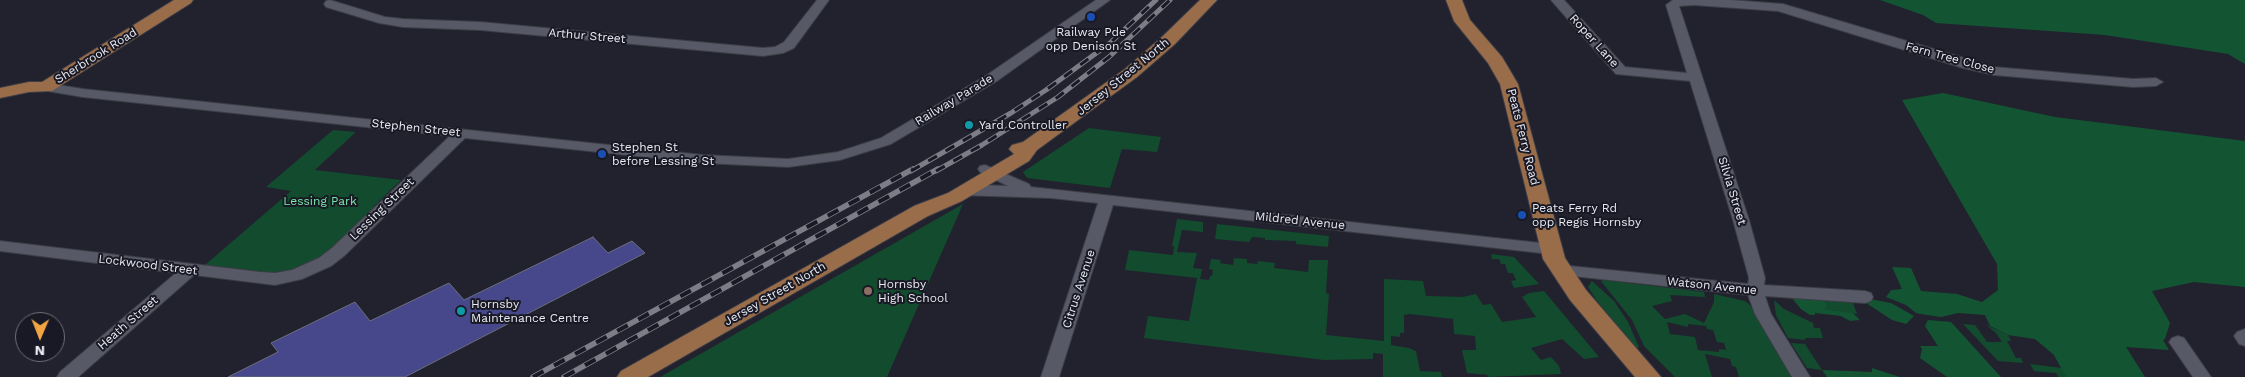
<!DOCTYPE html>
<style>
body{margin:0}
#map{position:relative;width:2245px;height:377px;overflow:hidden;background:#21222e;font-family:"Work Sans",sans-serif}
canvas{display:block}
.north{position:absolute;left:15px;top:312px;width:50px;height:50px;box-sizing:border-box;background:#181924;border:1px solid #6c6d76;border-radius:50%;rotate:181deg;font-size:14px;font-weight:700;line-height:20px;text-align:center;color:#e9eaf2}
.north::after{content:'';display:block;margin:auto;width:18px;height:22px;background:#f2a542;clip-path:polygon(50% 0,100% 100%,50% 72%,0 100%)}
</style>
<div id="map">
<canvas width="2245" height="377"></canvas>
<div class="north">N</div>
</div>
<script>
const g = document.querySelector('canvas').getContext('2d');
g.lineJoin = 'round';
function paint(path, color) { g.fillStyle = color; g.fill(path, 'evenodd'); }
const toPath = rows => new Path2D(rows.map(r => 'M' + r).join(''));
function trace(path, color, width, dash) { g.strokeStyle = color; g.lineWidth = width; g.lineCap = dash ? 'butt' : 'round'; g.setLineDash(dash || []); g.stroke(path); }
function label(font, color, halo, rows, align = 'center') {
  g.font = font + ' "Work Sans",sans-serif'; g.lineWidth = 4; g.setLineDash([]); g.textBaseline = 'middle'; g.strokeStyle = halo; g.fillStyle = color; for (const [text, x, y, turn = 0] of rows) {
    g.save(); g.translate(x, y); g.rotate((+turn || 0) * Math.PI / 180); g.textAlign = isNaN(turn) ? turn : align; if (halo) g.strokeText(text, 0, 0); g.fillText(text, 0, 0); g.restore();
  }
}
paint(toPath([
 [1089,128,1161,137,1157,152,1122,149,1110,188,1027,178,1023,172],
 [333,130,356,132,315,170,401,180,374,206,368,216,322,259,288,272,268,273,205,265,291,191,266,187],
 [963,204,887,377,660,377],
 [1177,219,1203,222,1203,232,1182,230,1177,252,1197,253,1193,268,1202,269,1200,279,1209,280,1210,276,1212,276,1213,270,1209,269,1211,259,1221,260,1220,263,1233,265,1234,258,1247,259,1247,263,1257,264,1258,261,1275,263,1274,268,1308,272,1309,260,1328,260,1326,293,1329,294,1326,335,1384,341,1384,279,1423,281,1426,296,1463,297,1476,294,1483,305,1491,304,1502,322,1536,317,1522,297,1529,293,1544,291,1599,357,1584,359,1562,339,1531,348,1541,360,1551,357,1559,366,1561,374,1488,377,1487,375,1467,373,1462,350,1476,350,1475,336,1454,334,1453,319,1410,314,1404,315,1404,333,1400,333,1400,337,1391,336,1391,345,1409,348,1416,351,1420,371,1441,372,1442,377,1383,377,1383,354,1373,353,1373,359,1324,360,1144,338,1148,316,1189,321,1197,278,1125,270,1129,250,1173,255,1174,246,1172,246],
 [1217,224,1329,236,1328,247,1296,244,1296,241,1265,240,1265,238,1252,237,1249,242,1215,239],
 [1491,254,1514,257,1539,284,1514,288,1511,281,1516,280,1513,273,1508,273,1505,264,1501,264,1499,259,1492,259],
 [1603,280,1704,292,1705,297,1670,295,1672,301,1652,306,1665,319,1685,314,1704,323,1714,302,1714,294,1745,301,1750,305,1792,377,1739,377,1736,367,1732,366,1730,359,1705,354,1712,377,1675,377,1644,346,1632,320,1601,281],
 [1667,322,1688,327,1688,324,1706,326,1707,329,1713,330,1717,342,1724,343,1726,350,1719,349,1719,352,1698,350,1695,337,1670,334],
 [1592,281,1614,301,1628,322,1639,347,1637,348,1618,327,1597,301,1588,287],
 [1774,300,1784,309,1813,323,1814,328,1820,328,1823,338,1805,338,1805,340,1788,338,1776,315],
 [1823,300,1853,303,1857,314,1824,309],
 [1963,324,1975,325,1987,342,2002,342,1996,333,1986,325,2008,335,2011,341,2007,341,2016,358,2021,358,2023,363,1998,361],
 [1791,343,1805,344,1822,370,1807,368],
 [2030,364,2062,368,2066,377,2058,377,2056,373,2034,371]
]), '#134b2e');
paint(toPath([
 [1880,0,2245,0,2245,64,2228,54,2105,35,1936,23,1923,15],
 [1943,93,2055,117,2245,141,2245,287,2194,282,2152,291,2170,323,2165,339,2163,340,2169,350,2126,347,2145,377,2066,377,2054,355,2035,339,2008,335,1990,326,1985,315,1958,313,1941,317,1927,315,1916,313,1906,305,1886,297,1891,290,1902,289,1892,267,1911,268,1921,291,1957,294,1982,302,1998,290,1997,264,1902,100],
 [1790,296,1823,300,1827,305,1824,309,1853,313,1860,320,1850,321,1841,316,1815,313,1815,315,1810,315,1801,309],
 [1865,298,1891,303,1914,316,1906,324,1892,320,1866,303],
 [1928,320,1951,322,2001,377,1947,377,1920,358,1922,349,1920,346,1938,346,1925,326],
 [1872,368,1900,377,1827,377,1822,370,1872,372]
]), '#135533');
const building = toPath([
 [593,237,608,253,632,241,645,253,405,377,228,377,278,352,271,343,355,302,370,321,449,283,464,300,593,237]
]);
paint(building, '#47488b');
trace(building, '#6c6e7b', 1);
const minor = toPath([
 [330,0,385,17,403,19,480,22,763,48,775,47,784,42,817,0,829,0,794,48,783,53,763,56,480,30,403,27,379,23,326,7,324,4,326,1,330,0],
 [1096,0,1110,0,997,81,891,144,840,160,788,167,703,163,465,138,344,256,331,266,302,279,275,285,194,275,78,377,57,377,60,372,176,273,0,251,0,241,260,272,275,273,292,270,319,258,332,248,450,136,83,97,41,90,39,87,41,84,46,83,83,89,703,155,788,159,838,152,881,138,987,75,1096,0],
 [1551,0,1564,0,1625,67,1687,73,1666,5,1673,0,1731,0,1783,4,1994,67,2133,79,2156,78,2163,82,2156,86,2133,87,1994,75,1963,68,1778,11,1694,5,1679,6,1749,220,1765,278,1764,285,1865,291,1871,293,1873,297,1871,301,1865,303,1765,296,1771,314,1810,377,1792,377,1755,314,1748,295,1554,274,1552,270,1554,266,1560,265,1748,284,1749,278,1733,220,1690,81,1616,74,1551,0],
 [985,165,1029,184,1031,187,1550,244,1556,245,1558,249,1556,253,1550,254,1113,205,1059,377,1041,377,1098,203,1051,198,959,195,956,192,959,189,964,187,982,185,1008,186,980,172,978,169,980,166,985,165],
 [2245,329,2245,346,2239,344,2234,336,2237,332,2245,329],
 [2178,336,2184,338,2211,377,2193,377,2169,342,2172,338,2178,336]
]);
const major = toPath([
 [174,0,193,0,191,3,52,91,29,92,0,98,0,88,29,82,42,82,174,0],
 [1200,0,1217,0,1175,44,1137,77,1037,150,1029,161,962,201,928,216,648,377,617,377,621,371,914,206,948,193,1014,154,1009,149,1012,145,1023,142,1125,69,1163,36,1200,0],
 [1446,0,1462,0,1470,20,1502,57,1518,84,1565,258,1586,290,1661,377,1635,377,1570,300,1543,259,1500,84,1488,63,1454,21,1446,0]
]);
trace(minor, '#3c3d46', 2);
trace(major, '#3c3d46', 2);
paint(minor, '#585966');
paint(major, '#9a6d4a');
const railFar1 = toPath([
 [911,171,1011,113,1046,90,1110,43,1156,0],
 [936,171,982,145,1058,97,1109,57,1170,0]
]);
const rail = toPath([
 [533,377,913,169],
 [564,377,938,169]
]);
trace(railFar1, '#7c7d87', 5);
trace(rail, '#7c7d87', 5.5);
trace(railFar1, '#181924', 3, [10]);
trace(rail, '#181924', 4, [12]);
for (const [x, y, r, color] of [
 [1091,17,5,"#1a4fb4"],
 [969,125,5,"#0f9aa8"],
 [602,154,5,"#1a4fb4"],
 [1522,215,5,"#1a4fb4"],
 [868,291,5,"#8d6e63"],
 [461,311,5,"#0f9aa8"]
]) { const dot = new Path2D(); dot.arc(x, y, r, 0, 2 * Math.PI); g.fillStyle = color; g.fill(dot); trace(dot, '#181924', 2); }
label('12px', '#e9eaf2', '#181924', [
 ["Railway Pde",1091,32,"center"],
 ["opp Denison St",1091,46,"center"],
 ["Yard Controller",979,125],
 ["Stephen St",612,147],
 ["before Lessing St",612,161],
 ["Peats Ferry Rd",1532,208],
 ["opp Regis Hornsby",1532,222],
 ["Hornsby",878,284],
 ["High School",878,298],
 ["Hornsby",471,304],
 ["Maintenance Centre",471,318]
], 'left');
label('12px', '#e9eaf2', '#181924', [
 ["Arthur Street",587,36,5],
 ["Roper Lane",1594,41,48],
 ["Sherbrook Road",96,56,-32],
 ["Fern Tree Close",1950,58,15],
 ["Jersey Street North",1123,77,-39],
 ["Railway Parade",954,100,-31],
 ["Stephen Street",416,128,6],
 ["Peats Ferry Road",1523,137,76],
 ["Silvia Street",1732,191,73],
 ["Lessing Street",382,209,-44],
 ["Mildred Avenue",1300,221,6],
 ["Lockwood Street",148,265,7],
 ["Watson Avenue",1712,286,6],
 ["Citrus Avenue",1079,289,-72],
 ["Jersey Street North",775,294,-30],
 ["Heath Street",128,323,-41]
]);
label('12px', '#7beaa9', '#181924', [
 ["Lessing Park",320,201]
]);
</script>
